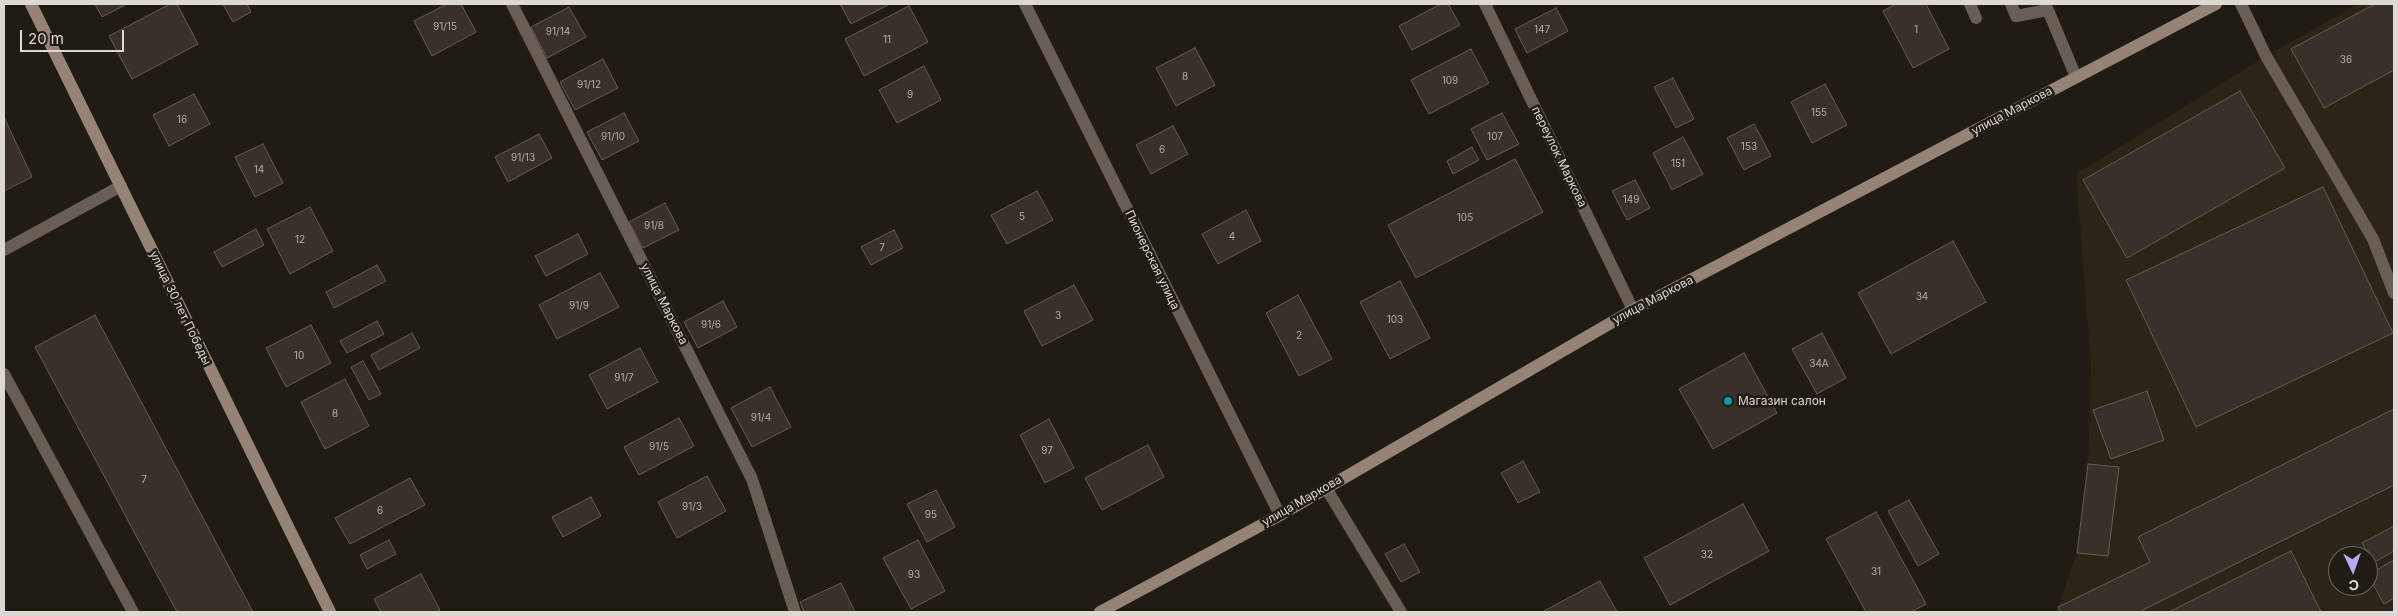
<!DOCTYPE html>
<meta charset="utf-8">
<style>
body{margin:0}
#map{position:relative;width:2398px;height:616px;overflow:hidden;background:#201b13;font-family:Inter,sans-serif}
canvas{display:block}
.frame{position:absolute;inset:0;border:5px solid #dcd9d4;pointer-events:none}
.north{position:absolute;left:2328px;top:546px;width:50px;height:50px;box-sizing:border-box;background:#201b13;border:1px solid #6b6760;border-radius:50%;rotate:177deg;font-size:14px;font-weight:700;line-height:20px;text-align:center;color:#dcd9d4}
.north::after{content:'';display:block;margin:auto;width:18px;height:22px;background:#b5acf8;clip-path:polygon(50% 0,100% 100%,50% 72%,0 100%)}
.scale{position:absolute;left:20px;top:30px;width:104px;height:22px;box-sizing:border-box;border:2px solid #dcd9d4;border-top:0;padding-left:6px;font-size:15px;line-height:18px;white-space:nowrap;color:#dcd9d4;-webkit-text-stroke:4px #201b13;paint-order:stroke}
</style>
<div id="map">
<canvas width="2398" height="616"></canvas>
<div class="frame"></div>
<div class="north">С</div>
<div class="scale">20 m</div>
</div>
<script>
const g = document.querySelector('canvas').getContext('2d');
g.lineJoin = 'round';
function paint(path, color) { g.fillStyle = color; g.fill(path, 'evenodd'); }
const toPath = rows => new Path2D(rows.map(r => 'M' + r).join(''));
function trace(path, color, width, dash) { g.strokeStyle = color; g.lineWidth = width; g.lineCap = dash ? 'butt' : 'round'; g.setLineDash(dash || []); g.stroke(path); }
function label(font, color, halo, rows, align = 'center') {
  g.font = font + ' Inter,sans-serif'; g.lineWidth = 5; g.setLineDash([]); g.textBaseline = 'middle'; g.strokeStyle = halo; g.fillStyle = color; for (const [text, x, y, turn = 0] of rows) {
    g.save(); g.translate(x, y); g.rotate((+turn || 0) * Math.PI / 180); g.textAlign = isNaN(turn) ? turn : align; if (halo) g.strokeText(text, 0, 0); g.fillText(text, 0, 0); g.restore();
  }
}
paint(toPath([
 [2358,4,2394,4,2394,612,2056,612,2077,553,2088,464,2091,367,2076,174,2266,56],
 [2338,556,2368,556,2368,586,2338,586]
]), '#2c2416');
const building = toPath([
 [95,4,127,4,102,17,95,4],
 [170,4,177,4,198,44,132,79,109,36,170,4],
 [223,4,247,4,251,12,233,22,223,4],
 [447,4,461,4,476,32,432,56,414,21,447,4],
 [840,4,890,4,851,24,840,4],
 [1441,4,1448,4,1460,25,1412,50,1399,26,1441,4],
 [1896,4,1926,4,1949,49,1913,68,1883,11,1896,4],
 [2375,4,2394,4,2394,70,2324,108,2291,49,2375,4],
 [909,6,928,42,864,76,845,39,909,6],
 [569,7,586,37,547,58,531,27,569,7],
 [1556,8,1568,31,1527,53,1515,29,1556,8],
 [1195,48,1215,85,1176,106,1156,68,1195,48],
 [1471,49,1489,83,1429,114,1411,80,1471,49],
 [603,59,618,88,575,110,560,82,603,59],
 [924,66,941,100,897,123,879,90,924,66],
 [1673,78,1694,119,1676,128,1654,87,1673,78],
 [1825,84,1847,125,1812,143,1791,102,1825,84],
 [2240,91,2285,168,2127,258,2083,180,2240,91],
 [194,94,210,124,169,146,153,115,194,94],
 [624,113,639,141,602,160,587,132,624,113],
 [1502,113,1519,144,1487,160,1471,129,1502,113],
 [4,117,32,177,4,191,4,117],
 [1754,124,1771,156,1744,170,1727,138,1754,124],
 [1173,126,1188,154,1151,174,1136,145,1173,126],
 [539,134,552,158,508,182,495,157,539,134],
 [1683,137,1703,174,1672,190,1653,153,1683,137],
 [263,144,283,183,255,197,235,157,263,144],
 [1472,147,1479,160,1453,174,1447,161,1472,147],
 [1515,159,1543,212,1416,278,1388,225,1515,159],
 [1635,180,1650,208,1627,220,1612,191,1635,180],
 [2323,187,2393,333,2196,427,2126,280,2323,187],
 [1037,191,1053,220,1007,244,991,215,1037,191],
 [665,203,679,230,643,248,629,222,665,203],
 [310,207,333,251,290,274,267,229,310,207],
 [1246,210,1261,241,1218,264,1202,234,1246,210],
 [256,229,264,245,222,267,214,252,256,229],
 [894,230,903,248,871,265,861,247,894,230],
 [578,234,588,254,546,276,535,256,578,234],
 [1953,241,1986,302,1891,354,1858,293,1953,241],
 [377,265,386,281,334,308,326,292,377,265],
 [600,273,619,307,557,339,539,305,600,273],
 [1400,281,1430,338,1390,359,1360,302,1400,281],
 [1074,285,1093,320,1042,346,1024,311,1074,285],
 [1298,295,1332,359,1299,376,1266,313,1298,295],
 [723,301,737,327,698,348,684,322,723,301],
 [95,315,253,612,177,612,35,347,95,315],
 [377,321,384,334,347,353,340,341,377,321],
 [311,325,331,363,286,387,266,348,311,325],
 [412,333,420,348,379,370,371,355,412,333],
 [1822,333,1846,378,1817,394,1792,349,1822,333],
 [640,348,658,382,607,409,589,375,640,348],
 [1744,353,1777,413,1713,449,1679,389,1744,353],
 [363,361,381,394,369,400,351,367,363,361],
 [345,379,369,426,325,449,301,402,345,379],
 [770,387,791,427,752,447,731,408,770,387],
 [2147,391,2164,440,2111,459,2093,410,2147,391],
 [2394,409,2394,485,2139,612,2060,612,2058,607,2150,562,2138,537,2394,409],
 [679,418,694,446,639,475,624,447,679,418],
 [1049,419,1074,468,1045,483,1020,435,1049,419],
 [1148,445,1164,477,1102,510,1085,478,1148,445],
 [1523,461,1540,492,1518,503,1501,473,1523,461],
 [2088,464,2119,467,2108,556,2077,553,2088,464],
 [707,476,726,511,677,538,658,502,707,476],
 [410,478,425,505,350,544,335,518,410,478],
 [936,490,955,527,927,542,907,504,936,490],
 [591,497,601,516,563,537,552,517,591,497],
 [1909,500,1939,554,1918,566,1888,511,1909,500],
 [1743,504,1769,551,1670,605,1644,558,1743,504],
 [1876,512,1926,604,1911,612,1866,612,1826,539,1876,512],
 [2394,526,2394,551,2373,563,2362,543,2394,526],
 [389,540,396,554,367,569,360,555,389,540],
 [918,540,945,591,911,609,883,558,918,540],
 [1404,544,1420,572,1401,582,1385,554,1404,544],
 [2291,551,2321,612,2169,612,2291,551],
 [2394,560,2394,598,2384,604,2368,575,2394,560],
 [421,574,440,610,436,612,381,612,374,599,421,574],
 [1600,581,1617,612,1542,612,1600,581],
 [841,583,855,612,804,612,800,602,841,583]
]);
paint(building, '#383029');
trace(building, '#665d55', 1);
trace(toPath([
 [512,4,752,479,795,612],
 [1025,4,1280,515],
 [1485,4,1633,310],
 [1970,4,1976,18],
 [2011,4,2016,16,2048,10,2076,77],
 [2241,4,2266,56,2373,239,2394,293],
 [4,250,121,186],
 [4,374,133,612]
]), '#695e56', 12);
trace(toPath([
 [1326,488,1401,612]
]), '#695e56', 12);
trace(toPath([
 [31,4,330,612],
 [1100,612,1280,515,1633,310,2216,4]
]), '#968377', 12);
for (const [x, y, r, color] of [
 [1728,401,5,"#0f9aa8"]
]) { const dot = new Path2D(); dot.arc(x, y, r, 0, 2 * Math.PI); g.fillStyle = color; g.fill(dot); trace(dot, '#201b13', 2); }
label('10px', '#b3afa9', null, [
 ["91/15",445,27],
 ["147",1542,30],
 ["1",1916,30],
 ["91/14",558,32],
 ["11",887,40],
 ["36",2346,60],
 ["8",1185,77],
 ["109",1450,81],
 ["91/12",589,85],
 ["9",910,95],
 ["155",1819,113],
 ["16",182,120],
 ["91/10",613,137],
 ["107",1495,137],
 ["153",1749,147],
 ["6",1162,150],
 ["91/13",523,158],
 ["151",1678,164],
 ["14",259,170],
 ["149",1631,200],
 ["5",1022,217],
 ["105",1465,218],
 ["91/8",654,226],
 ["4",1232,237],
 ["12",300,240],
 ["7",882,248],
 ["34",1922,297],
 ["91/9",579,306],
 ["3",1058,316],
 ["103",1395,320],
 ["91/6",711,325],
 ["2",1299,336],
 ["10",299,356],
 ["34А",1819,364],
 ["91/7",624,378],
 ["8",335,414],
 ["91/4",761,418],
 ["91/5",659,447],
 ["97",1047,451],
 ["7",144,480],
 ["91/3",692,507],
 ["6",380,511],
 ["95",931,515],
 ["32",1707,555],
 ["31",1876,572],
 ["93",914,575]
]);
label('12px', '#dcd9d4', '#201b13', [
 ["улица Маркова",2012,111,-28],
 ["переулок Маркова",1559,157,64],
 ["Пионерская улица",1152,260,64],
 ["улица Маркова",1653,300,-28],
 ["улица Маркова",664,304,63],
 ["улица 30 лет Победы",180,308,64],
 ["улица Маркова",1302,501,-30]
]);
label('12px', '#dcd9d4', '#201b13', [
 ["Магазин салон",1738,401]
], 'left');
</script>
